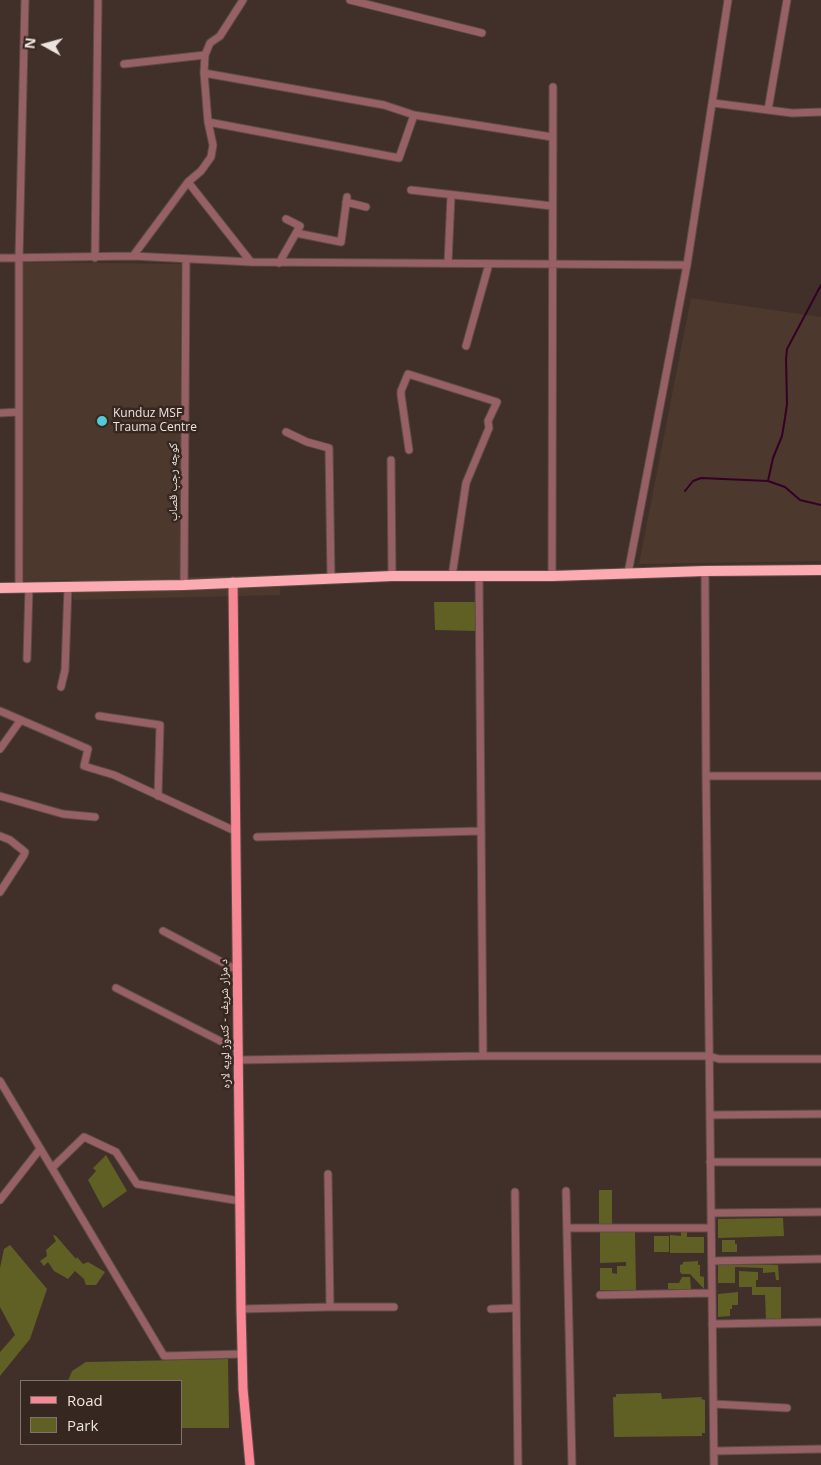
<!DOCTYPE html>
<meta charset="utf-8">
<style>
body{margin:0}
#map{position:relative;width:821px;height:1465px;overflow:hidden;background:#403029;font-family:"Open Sans",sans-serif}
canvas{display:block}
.legend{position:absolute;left:20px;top:1380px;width:162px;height:65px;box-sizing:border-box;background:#362720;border:1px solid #80736c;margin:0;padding:6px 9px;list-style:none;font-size:15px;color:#eee4df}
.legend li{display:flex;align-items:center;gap:10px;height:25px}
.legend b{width:25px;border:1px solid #80736c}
.north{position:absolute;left:20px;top:20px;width:50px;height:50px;-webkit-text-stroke:4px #362720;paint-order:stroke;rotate:277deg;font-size:14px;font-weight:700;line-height:20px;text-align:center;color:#eee4df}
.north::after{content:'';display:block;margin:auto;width:18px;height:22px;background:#eee4df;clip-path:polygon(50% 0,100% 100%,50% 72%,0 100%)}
</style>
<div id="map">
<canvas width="821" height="1465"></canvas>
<ul class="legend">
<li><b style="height:6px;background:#f68793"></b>Road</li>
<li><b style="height:14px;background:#606025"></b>Park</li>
</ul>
<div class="north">N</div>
</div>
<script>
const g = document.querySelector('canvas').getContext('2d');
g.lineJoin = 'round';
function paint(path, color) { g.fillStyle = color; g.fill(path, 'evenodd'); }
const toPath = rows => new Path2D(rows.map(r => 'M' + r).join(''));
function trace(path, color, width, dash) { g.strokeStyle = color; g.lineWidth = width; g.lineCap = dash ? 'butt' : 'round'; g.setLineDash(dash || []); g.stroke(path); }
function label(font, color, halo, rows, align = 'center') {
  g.font = font + ' "Open Sans","Noto Naskh Arabic",sans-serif'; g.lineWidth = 5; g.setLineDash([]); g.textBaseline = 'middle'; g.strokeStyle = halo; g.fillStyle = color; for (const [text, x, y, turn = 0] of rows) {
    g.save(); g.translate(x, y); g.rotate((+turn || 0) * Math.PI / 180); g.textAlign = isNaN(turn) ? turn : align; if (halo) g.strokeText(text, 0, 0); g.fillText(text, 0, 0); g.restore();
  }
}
paint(toPath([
 [22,262,181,264,180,577,280,575,280,595,73,600,72,580,24,581],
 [691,298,821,317,821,561,639,564]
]), '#4d382e');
paint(toPath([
 [434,602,478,602,477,631,435,630],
 [106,1155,127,1191,103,1208,88,1180,96,1171,93,1168],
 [599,1190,612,1190,612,1226,599,1226],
 [783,1218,784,1236,718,1238,718,1219],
 [600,1232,635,1232,636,1290,600,1290,600,1268,612,1268,612,1273,617,1274,617,1266,626,1266,626,1262,600,1263],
 [681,1232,687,1232,687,1237,704,1237,704,1253,670,1253,670,1235,681,1236],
 [53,1235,56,1236,76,1259,77,1257,83,1264,88,1262,105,1272,96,1285,86,1285,84,1279,75,1271,68,1279,54,1271,48,1262,44,1266,40,1261,47,1256,46,1250,56,1241],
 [654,1236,669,1236,669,1252,654,1252],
 [722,1240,735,1240,735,1244,737,1244,737,1252,722,1252],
 [10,1245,47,1289,30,1339,0,1376,0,1352,15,1335,0,1307,0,1268,4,1249],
 [698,1261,698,1265,700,1265,700,1276,704,1277,704,1289,690,1274,682,1274,680,1272,680,1265,683,1264,683,1262],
 [718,1264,778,1265,779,1280,776,1280,775,1272,763,1273,763,1268,735,1267,735,1283,718,1283],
 [739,1271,758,1272,758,1280,756,1280,756,1287,781,1287,781,1320,766,1320,765,1295,752,1295,752,1287,739,1287],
 [682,1277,690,1277,691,1289,668,1289,668,1283,679,1283],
 [738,1292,738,1305,732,1305,732,1309,730,1309,730,1316,718,1317,718,1294],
 [228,1359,229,1428,181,1428,181,1381,68,1381,72,1371,86,1362],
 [661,1393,662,1399,702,1397,701,1399,705,1400,705,1433,702,1433,702,1436,614,1437,613,1397,616,1397,616,1394]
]), '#606025');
trace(toPath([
 [768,481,773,458,782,436,785,418,787,404,786,359,787,349,821,285],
 [685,491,693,481,701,478,768,481,785,487,800,500,821,505]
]), '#350027', 2);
const minor = toPath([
 [350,0,482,33],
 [124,64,205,55],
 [204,73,384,105,414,115,552,137],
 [713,103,792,113,821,112],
 [768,110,787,0],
 [208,122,399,158,414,115],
 [188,182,251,262],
 [411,190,552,206],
 [346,202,366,207],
 [296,233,341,242,347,197],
 [133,256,188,182,201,171,211,157,213,145,208,122,204,73,205,55,210,43,220,36,243,0],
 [0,258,133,256,251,262,687,265],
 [95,258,98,0],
 [279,263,300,226,286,219],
 [448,263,451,196],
 [466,346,489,264],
 [0,413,18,412],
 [286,432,307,442,329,448,331,578],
 [409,450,401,395,401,391,408,374,497,402,488,421,489,428,466,483,452,576],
 [391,460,392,576],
 [705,571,706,776,714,1465],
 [628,573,687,265,728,0],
 [552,576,553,87],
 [479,577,483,1056],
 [184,585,186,259],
 [19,587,19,258,25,0],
 [27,659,29,587],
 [61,687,65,670,68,587],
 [0,711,88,749,84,766,114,775,235,831],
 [99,716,160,725,158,796],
 [0,749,20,721],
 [706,776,821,776],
 [0,796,63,814,95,817],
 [0,836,10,840,25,852,24,855,0,892],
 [257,837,481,831],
 [163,931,237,970],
 [116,988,238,1050],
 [238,1060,483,1056,709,1056,719,1059,821,1059],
 [0,1081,164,1356,242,1354],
 [710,1115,821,1114],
 [710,1162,821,1162],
 [52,1168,84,1137,116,1152,137,1184,240,1201],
 [328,1174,330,1307],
 [566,1191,572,1465],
 [515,1192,518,1465],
 [0,1200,40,1149],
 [711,1213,821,1212],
 [567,1228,711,1228],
 [712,1261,821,1259],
 [600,1295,712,1293],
 [241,1309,330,1307,394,1307],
 [491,1309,516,1308],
 [712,1324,821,1322],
 [714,1404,787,1408],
 [714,1451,821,1449]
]);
const major = toPath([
 [233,582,241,1309,243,1389,250,1465]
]);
const highway = toPath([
 [0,588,184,585,392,576,552,576,705,571,821,570]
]);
trace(minor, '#5c4d46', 9);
trace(major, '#5c4d46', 11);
trace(highway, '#5c4d46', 12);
trace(minor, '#976065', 7);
trace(major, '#f68793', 9);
trace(highway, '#fcabb2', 10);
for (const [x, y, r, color] of [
 [102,421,6,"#52cbd8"]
]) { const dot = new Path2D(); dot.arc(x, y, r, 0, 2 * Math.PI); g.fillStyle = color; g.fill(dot); trace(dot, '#362720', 2); }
label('12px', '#eee4df', '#362720', [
 ["Kunduz MSF",113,414],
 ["Trauma Centre",113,428]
], 'left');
label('12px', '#eee4df', '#362720', [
 ["کوچه رجب قصاب",174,482,-90],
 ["د مزار شریف - کندوز لویه لاره",225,1024,-91]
]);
</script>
